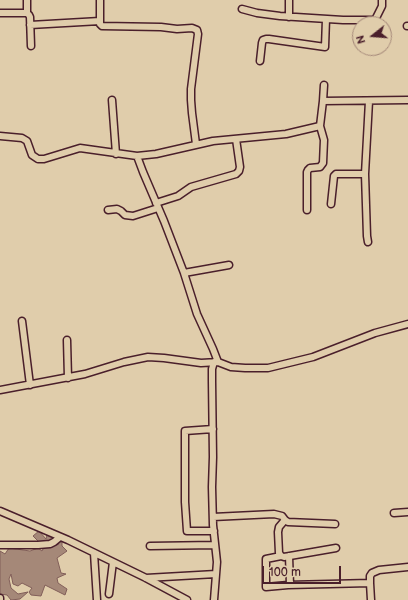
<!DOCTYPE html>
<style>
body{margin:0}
#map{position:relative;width:408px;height:600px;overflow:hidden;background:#e0cdab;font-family:"Balsamiq Sans",sans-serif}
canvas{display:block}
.north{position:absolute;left:352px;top:16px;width:40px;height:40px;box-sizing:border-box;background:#e0cdab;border:1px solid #a48778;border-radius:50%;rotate:253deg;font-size:11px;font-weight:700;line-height:16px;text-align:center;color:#4a1f2b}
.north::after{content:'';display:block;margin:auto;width:14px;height:18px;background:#4a1f2b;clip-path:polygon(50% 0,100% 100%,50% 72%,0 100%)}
.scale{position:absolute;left:262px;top:566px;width:79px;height:18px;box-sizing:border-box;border:2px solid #4a1f2b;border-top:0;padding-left:5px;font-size:12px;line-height:14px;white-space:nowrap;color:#4a1f2b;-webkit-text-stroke:3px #e0cdab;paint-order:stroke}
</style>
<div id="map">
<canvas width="408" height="600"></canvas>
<div class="north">N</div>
<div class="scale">100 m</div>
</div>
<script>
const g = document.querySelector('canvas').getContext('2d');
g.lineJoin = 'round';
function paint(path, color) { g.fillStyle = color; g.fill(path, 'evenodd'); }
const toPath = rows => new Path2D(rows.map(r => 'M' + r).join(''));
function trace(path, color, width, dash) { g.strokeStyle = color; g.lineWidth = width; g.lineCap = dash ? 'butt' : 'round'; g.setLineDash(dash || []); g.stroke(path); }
const water = toPath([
 [39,531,46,539,47,535,53,536,52,545,54,542,58,545,59,540,62,540,62,546,67,551,57,558,61,573,66,574,57,578,58,583,67,589,65,595,45,585,41,596,31,595,29,592,32,588,22,583,18,586,13,584,11,574,9,579,11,588,18,594,28,592,20,599,11,600,7,595,0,594,0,551,5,554,9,548,30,551,38,548,42,551,44,547,33,536,39,531]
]);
paint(water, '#a58878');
trace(water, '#815e59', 1);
const minor = toPath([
 [27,0,27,13],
 [242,9,257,13,280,16,343,20,375,20,382,6,382,0],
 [0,13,27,13,29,15,30,17,31,46],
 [289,17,289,0],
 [100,21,100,0],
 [30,25,100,21,100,24,102,26,161,27,177,29,192,28,197,30,198,34,191,89,191,100,192,113,196,144],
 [407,26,408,26],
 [260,61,262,43,263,40,266,39,269,39,325,47,326,19],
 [112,100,116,154],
 [323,101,324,85],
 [0,136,22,138,27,141,32,155,38,159,44,159,80,148,137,156,156,154,213,141,286,134,320,126,323,101,408,100],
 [137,156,143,172,164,221,184,273,197,314,213,349,218,362],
 [156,203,178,196,191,187,236,174,239,171,240,167,236,139],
 [331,204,334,176,336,174,365,174],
 [108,210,117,209,121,211,125,215,133,216,158,208],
 [307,210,307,172,308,170,310,168,320,167,323,163,324,140,320,126],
 [368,242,367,236,365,174,369,101],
 [184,273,229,265],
 [22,321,30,385],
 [67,340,68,378],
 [214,362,212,369,212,381,213,457,212,487,213,525,217,562,214,600],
 [0,390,85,374,124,362,148,357,164,358,201,363,218,362,231,367,245,368,268,368,313,357,375,333,408,324],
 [213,429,185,431,185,502,187,531,214,531],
 [0,511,68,540,146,578,187,600],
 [394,513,408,512],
 [213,517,274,514,282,516,285,520,288,522,335,524],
 [285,520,279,527,278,532,279,553,281,556,284,557,336,548],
 [1,545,38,545,50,544,54,542,60,537],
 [150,546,215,545],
 [94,553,97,600],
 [281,556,266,559,266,587,288,585,370,583],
 [289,556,290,585],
 [146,578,216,574],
 [109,594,113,562],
 [0,598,0,600],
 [371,600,370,583,370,576,372,573,379,570,408,567]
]);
trace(minor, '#4a1f2b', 9);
trace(minor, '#e0cdab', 6);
</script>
